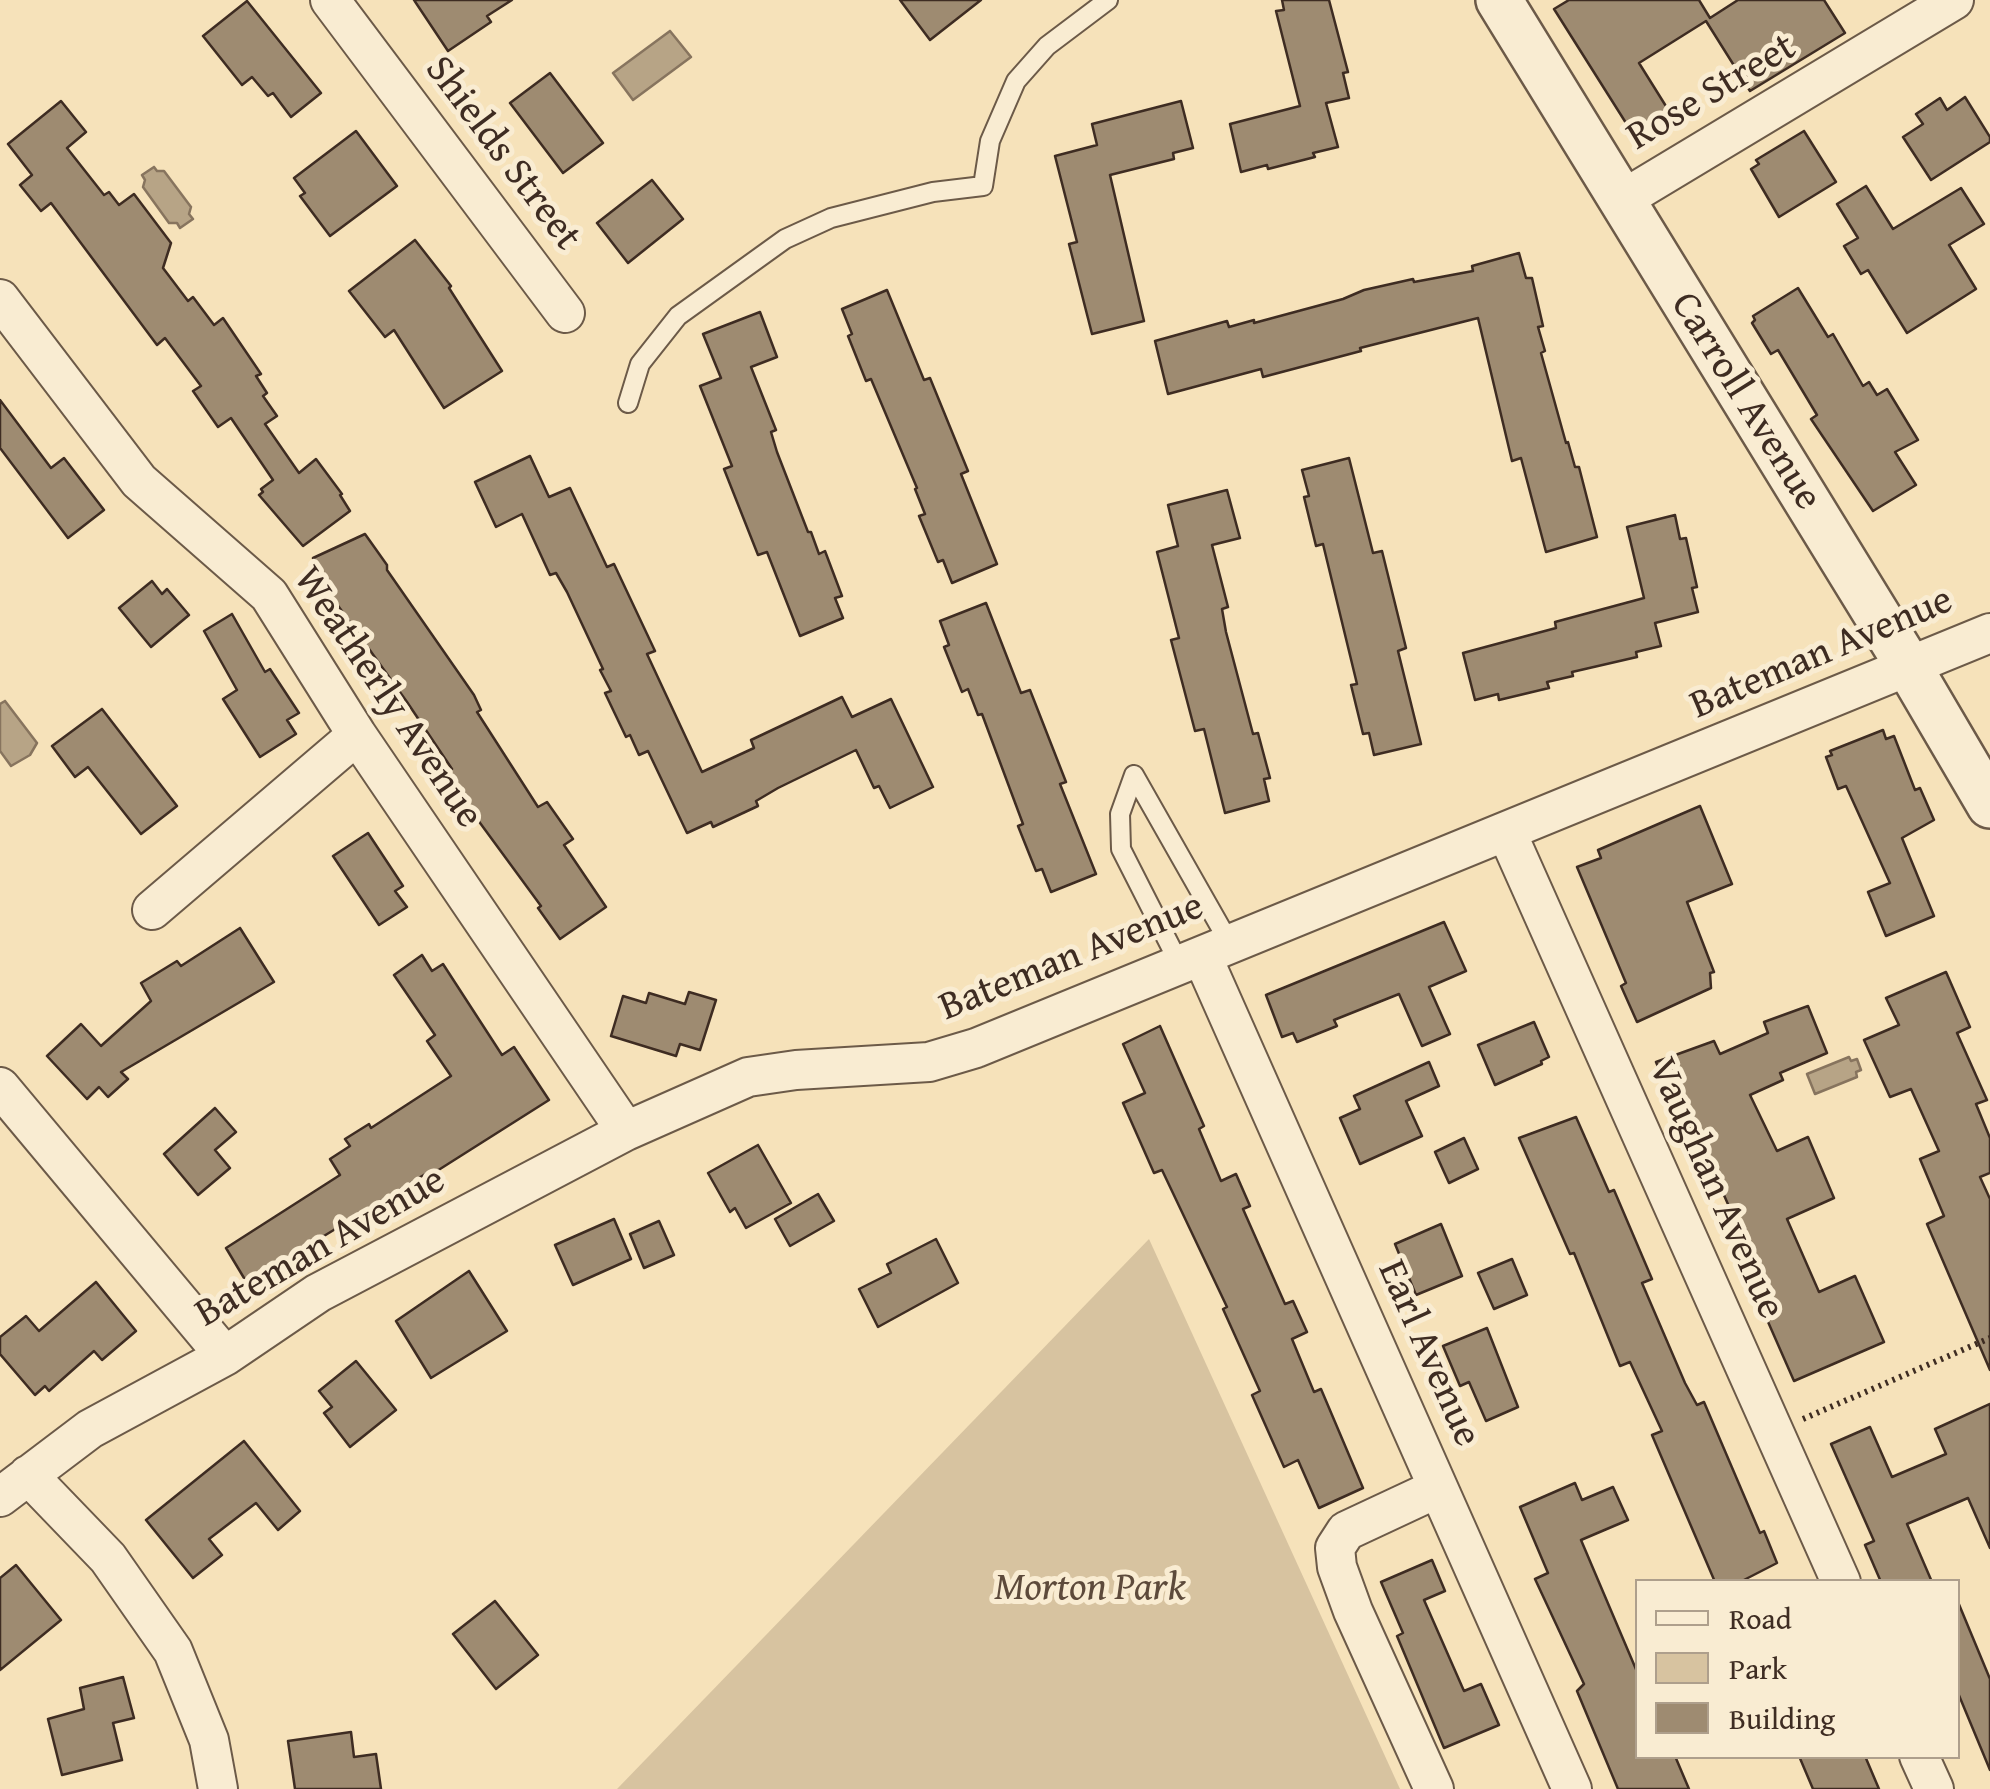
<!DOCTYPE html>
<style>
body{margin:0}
#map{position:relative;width:1990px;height:1789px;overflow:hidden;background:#f6e2ba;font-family:"Gentium Book Plus",serif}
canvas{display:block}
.legend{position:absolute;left:1635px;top:1579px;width:325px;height:180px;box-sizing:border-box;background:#f9ecd2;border:2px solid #ae9f8c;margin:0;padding:12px 18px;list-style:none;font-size:30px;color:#3e2c22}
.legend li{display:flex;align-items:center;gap:20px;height:50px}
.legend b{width:50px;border:2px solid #ae9f8c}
</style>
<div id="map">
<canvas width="1990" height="1789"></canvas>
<ul class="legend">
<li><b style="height:12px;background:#f9ecd2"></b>Road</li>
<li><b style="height:28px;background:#d7c3a0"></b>Park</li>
<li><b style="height:28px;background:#9e8b71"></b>Building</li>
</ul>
</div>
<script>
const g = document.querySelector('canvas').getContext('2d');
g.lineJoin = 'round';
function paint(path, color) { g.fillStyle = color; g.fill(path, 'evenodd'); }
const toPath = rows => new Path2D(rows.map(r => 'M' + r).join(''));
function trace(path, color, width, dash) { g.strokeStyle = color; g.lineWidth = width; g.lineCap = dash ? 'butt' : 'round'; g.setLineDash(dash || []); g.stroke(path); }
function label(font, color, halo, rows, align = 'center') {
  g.font = font + ' "Gentium Book Plus",serif'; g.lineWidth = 10; g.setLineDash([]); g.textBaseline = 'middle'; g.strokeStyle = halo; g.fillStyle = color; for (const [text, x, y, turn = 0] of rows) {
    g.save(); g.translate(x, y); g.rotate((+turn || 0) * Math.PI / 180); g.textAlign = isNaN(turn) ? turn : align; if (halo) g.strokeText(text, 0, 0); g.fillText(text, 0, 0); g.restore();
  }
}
paint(toPath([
 [1149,1239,1400,1789,617,1789]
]), '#d7c3a0');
const water = toPath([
 [670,31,691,57,633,100,613,73,670,31],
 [154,167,157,171,164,171,191,207,189,214,193,219,180,228,177,223,169,223,143,187,145,180,142,175,154,167],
 [5,701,37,743,30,755,11,766,0,751,0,704,5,701],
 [1849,1057,1851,1061,1857,1059,1861,1070,1856,1072,1857,1077,1815,1094,1807,1074,1849,1057]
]);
paint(water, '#b7a486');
trace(water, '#87745e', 2.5);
const building = toPath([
 [414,0,512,0,487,16,491,22,448,51,414,0],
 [900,0,981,0,930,40,900,0],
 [1282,0,1329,0,1348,72,1343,73,1349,98,1326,103,1338,147,1313,153,1315,157,1268,169,1267,165,1241,172,1230,124,1300,106,1276,11,1284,10,1282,0],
 [1569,0,1699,0,1710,18,1738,0,1824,0,1845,33,1750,91,1706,21,1639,63,1674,119,1638,142,1554,9,1569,0],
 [247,1,321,93,291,117,273,93,268,96,252,77,242,85,203,36,247,1],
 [550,73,603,143,563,173,510,103,550,73],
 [1965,97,1990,137,1990,142,1931,180,1903,137,1923,124,1916,114,1940,98,1947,110,1965,97],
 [61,101,86,132,67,148,104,195,109,192,119,205,134,194,171,243,163,268,188,301,193,297,214,325,223,318,261,374,256,376,267,393,263,396,277,416,265,424,299,473,316,459,342,494,340,495,350,511,303,546,259,495,263,492,261,489,273,480,231,418,218,427,193,391,201,386,165,338,157,345,51,203,41,211,20,185,32,175,8,144,61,101],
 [1181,101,1193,148,1173,153,1174,159,1110,175,1144,321,1092,334,1069,244,1077,242,1055,156,1097,145,1092,124,1181,101],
 [356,131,397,186,330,236,300,196,305,193,294,178,356,131],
 [1804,131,1836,182,1779,217,1751,169,1759,164,1756,160,1804,131],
 [652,180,683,219,628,263,597,223,652,180],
 [1866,186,1893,229,1961,188,1984,224,1949,245,1976,289,1907,333,1868,270,1861,274,1844,246,1858,238,1837,204,1866,186],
 [415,240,451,286,449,288,502,371,444,408,394,330,385,337,349,291,415,240],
 [1519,253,1526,278,1532,278,1543,326,1538,327,1545,351,1541,353,1566,443,1568,442,1575,467,1579,467,1597,537,1546,552,1521,458,1512,461,1478,318,1360,348,1361,351,1263,377,1261,369,1168,394,1155,341,1227,321,1229,327,1254,320,1254,323,1343,299,1364,290,1413,279,1414,282,1473,271,1472,266,1519,253],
 [1798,288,1828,337,1833,334,1863,386,1869,382,1877,395,1887,389,1918,440,1895,452,1916,485,1873,511,1811,419,1817,415,1778,350,1771,354,1752,323,1755,320,1753,316,1798,288],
 [887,290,924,380,930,378,968,471,961,474,997,564,952,583,943,560,938,562,919,516,925,514,915,489,917,488,871,379,866,381,848,336,852,334,842,309,887,290],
 [760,312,777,357,751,367,776,430,771,432,777,452,808,532,811,532,819,554,825,551,842,596,835,598,843,618,800,636,767,552,758,555,724,469,732,466,700,386,721,378,703,334,760,312],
 [0,400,51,468,64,458,104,510,68,538,0,448,0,400],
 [530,456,549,497,570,488,607,567,614,564,655,651,647,654,702,772,754,748,751,740,842,697,852,717,891,699,933,787,890,808,879,786,874,788,856,750,778,788,756,801,758,806,713,827,711,822,687,833,648,751,639,755,630,735,626,737,605,693,611,691,600,670,603,669,567,592,556,573,550,575,522,514,496,527,475,482,530,456],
 [1349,458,1373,553,1382,551,1406,648,1398,651,1421,744,1374,755,1369,733,1363,734,1351,685,1357,684,1323,544,1316,546,1304,497,1309,496,1302,470,1349,458],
 [1227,490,1240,538,1212,545,1228,607,1222,609,1226,632,1253,734,1258,733,1270,778,1264,779,1269,801,1225,813,1204,729,1195,731,1171,640,1179,638,1157,552,1178,546,1168,505,1227,490],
 [1675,515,1680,539,1686,538,1697,587,1692,588,1698,612,1655,623,1661,646,1636,652,1637,657,1572,672,1573,676,1547,682,1549,688,1499,700,1498,694,1475,700,1463,653,1556,628,1555,622,1644,598,1627,527,1675,515],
 [365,534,387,565,387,570,474,695,481,710,477,712,538,807,547,802,573,839,564,845,606,907,560,939,538,908,541,906,472,812,447,772,452,769,407,702,311,568,317,564,313,558,365,534],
 [152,581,162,594,167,589,189,615,151,647,119,608,152,581],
 [986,603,1021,693,1030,690,1066,782,1060,784,1096,874,1051,892,1042,869,1036,871,1018,826,1023,824,982,714,978,715,968,689,962,692,944,647,949,645,940,621,986,603],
 [232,614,265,672,270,669,299,713,287,720,296,734,260,757,223,699,237,690,204,631,232,614],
 [102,709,177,806,141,834,88,767,75,777,52,746,102,709],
 [1883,730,1886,739,1894,736,1915,790,1920,788,1934,820,1902,838,1934,916,1886,936,1868,892,1890,883,1846,786,1838,789,1826,757,1832,755,1830,751,1883,730],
 [1700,806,1732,884,1687,902,1714,972,1710,973,1711,988,1637,1022,1621,986,1626,983,1577,867,1601,858,1598,850,1700,806],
 [368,833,403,886,395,891,407,907,379,925,333,856,368,833],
 [1444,922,1466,971,1429,987,1450,1034,1422,1046,1399,994,1334,1020,1337,1026,1297,1042,1293,1033,1282,1037,1266,995,1444,922],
 [240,928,274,982,121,1072,128,1079,108,1097,99,1087,87,1099,47,1056,81,1024,101,1046,151,1001,141,983,177,961,181,966,240,928],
 [422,955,432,971,443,964,502,1055,514,1047,549,1100,429,1176,427,1173,247,1283,226,1248,340,1175,330,1159,350,1146,345,1139,369,1124,371,1128,451,1076,427,1041,435,1035,394,975,422,955],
 [1946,972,1970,1027,1957,1033,1987,1100,1976,1104,1990,1138,1990,1173,1980,1177,1990,1199,1990,1370,1927,1224,1944,1216,1920,1159,1939,1151,1911,1089,1890,1097,1864,1040,1899,1025,1886,998,1946,972],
 [689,992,716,1000,700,1050,680,1044,676,1056,611,1036,623,996,646,1003,649,993,685,1004,689,992],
 [1808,1006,1827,1053,1780,1073,1783,1080,1750,1095,1777,1151,1808,1137,1834,1198,1787,1219,1819,1292,1855,1276,1884,1342,1794,1381,1765,1315,1775,1311,1705,1152,1695,1156,1656,1062,1714,1041,1720,1054,1768,1033,1764,1022,1808,1006],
 [1534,1022,1549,1057,1541,1061,1542,1064,1495,1085,1478,1045,1534,1022],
 [1160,1026,1204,1126,1199,1129,1221,1181,1236,1174,1250,1206,1243,1209,1285,1304,1293,1301,1307,1332,1292,1339,1314,1392,1321,1389,1363,1488,1319,1508,1298,1460,1284,1467,1252,1395,1260,1391,1223,1309,1227,1307,1162,1170,1154,1173,1123,1103,1145,1093,1123,1044,1160,1026],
 [1429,1062,1439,1086,1406,1101,1422,1136,1360,1164,1340,1118,1360,1109,1354,1096,1429,1062],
 [215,1108,236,1132,215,1150,230,1168,198,1195,164,1154,215,1108],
 [1576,1117,1609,1192,1614,1190,1652,1279,1642,1283,1685,1383,1697,1405,1704,1402,1760,1533,1764,1531,1777,1563,1740,1582,1715,1582,1652,1435,1662,1431,1630,1362,1620,1366,1574,1253,1570,1254,1519,1138,1576,1117],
 [1464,1138,1478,1169,1449,1183,1435,1152,1464,1138],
 [758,1145,791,1203,746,1228,735,1208,730,1212,708,1173,758,1145],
 [818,1194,834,1221,790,1246,775,1219,818,1194],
 [614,1219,631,1259,573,1285,555,1245,614,1219],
 [659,1221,674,1255,644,1268,630,1234,659,1221],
 [1441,1224,1462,1276,1416,1295,1395,1244,1441,1224],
 [936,1239,958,1283,878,1327,859,1289,891,1273,887,1264,936,1239],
 [1512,1259,1527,1295,1494,1309,1478,1273,1512,1259],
 [469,1271,507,1331,431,1378,396,1321,469,1271],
 [96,1282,136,1331,102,1360,94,1351,49,1391,45,1386,35,1395,0,1354,0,1337,26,1316,39,1331,96,1282],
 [1487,1328,1518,1407,1486,1421,1469,1382,1460,1386,1443,1346,1487,1328],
 [356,1361,396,1410,350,1447,324,1413,332,1407,319,1391,356,1361],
 [1990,1404,1990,1548,1968,1498,1907,1524,1932,1582,1881,1582,1865,1545,1874,1541,1831,1444,1870,1427,1892,1477,1946,1454,1935,1429,1990,1404],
 [244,1441,300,1511,278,1530,256,1503,209,1539,222,1555,193,1578,146,1520,244,1441],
 [1575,1483,1582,1500,1613,1487,1628,1520,1581,1540,1638,1674,1638,1756,1675,1756,1689,1789,1618,1789,1577,1691,1584,1684,1535,1579,1548,1573,1520,1507,1575,1483],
 [1432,1560,1445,1591,1424,1600,1464,1691,1481,1684,1499,1725,1444,1748,1397,1636,1403,1633,1381,1582,1432,1560],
 [16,1565,61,1620,0,1670,0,1578,16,1565],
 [495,1601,538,1655,496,1689,453,1634,495,1601],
 [1958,1602,1990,1679,1990,1770,1958,1693,1958,1602],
 [123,1677,134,1718,113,1723,122,1760,62,1775,48,1719,84,1709,80,1688,123,1677],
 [351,1732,354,1757,376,1754,381,1789,295,1789,288,1741,351,1732],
 [1799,1756,1865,1756,1879,1789,1813,1789,1799,1756]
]);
paint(building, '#9e8b71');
trace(building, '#3e2c22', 2.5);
const service = toPath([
 [628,403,640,364,678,316,785,239,831,218,933,192,983,186,990,141,1016,81,1047,46,1108,0],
 [1134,775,1120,814,1121,849,1180,965],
 [1134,775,1230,944]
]);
const minor = toPath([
 [330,0,565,313],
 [1620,201,1954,0],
 [0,299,139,481,269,595,357,735,626,1131],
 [1507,833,1841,1582],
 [152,910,357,735],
 [1202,956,1572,1789],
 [0,1087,225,1356],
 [28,1475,108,1558,173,1651,209,1740,218,1789],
 [0,1497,90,1429,225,1356,318,1293,626,1131,748,1077,796,1070,929,1062,976,1048,1990,633],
 [1919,1756,1934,1789],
 [1434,1789,1353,1611,1337,1567,1335,1548,1346,1531,1438,1488]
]);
const tertiary = toPath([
 [1499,0,1909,667,1990,805]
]);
trace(service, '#6c5a48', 22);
trace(minor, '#6c5a48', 42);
trace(tertiary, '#6c5a48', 50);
trace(toPath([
 [1803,1419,1990,1338]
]), '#3e2c22', 6, [2.5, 5]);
trace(service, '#f9ecd2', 18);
trace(minor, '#f9ecd2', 38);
trace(tertiary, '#f9ecd2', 45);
label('40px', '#3e2c22', '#f9ecd2', [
 ["Rose Street",1712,93,-31],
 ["Shields Street",502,154,53],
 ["Carroll Avenue",1745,402,58],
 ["Bateman Avenue",1822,654,-23],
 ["Weatherly Avenue",387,698,56],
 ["Bateman Avenue",1072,958,-22],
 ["Vaughan Avenue",1715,1189,66],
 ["Bateman Avenue",321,1248,-30],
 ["Earl Avenue",1428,1354,66]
]);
label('italic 40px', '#5d4a3b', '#f9ecd2', [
 ["Morton Park",1090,1589]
]);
</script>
